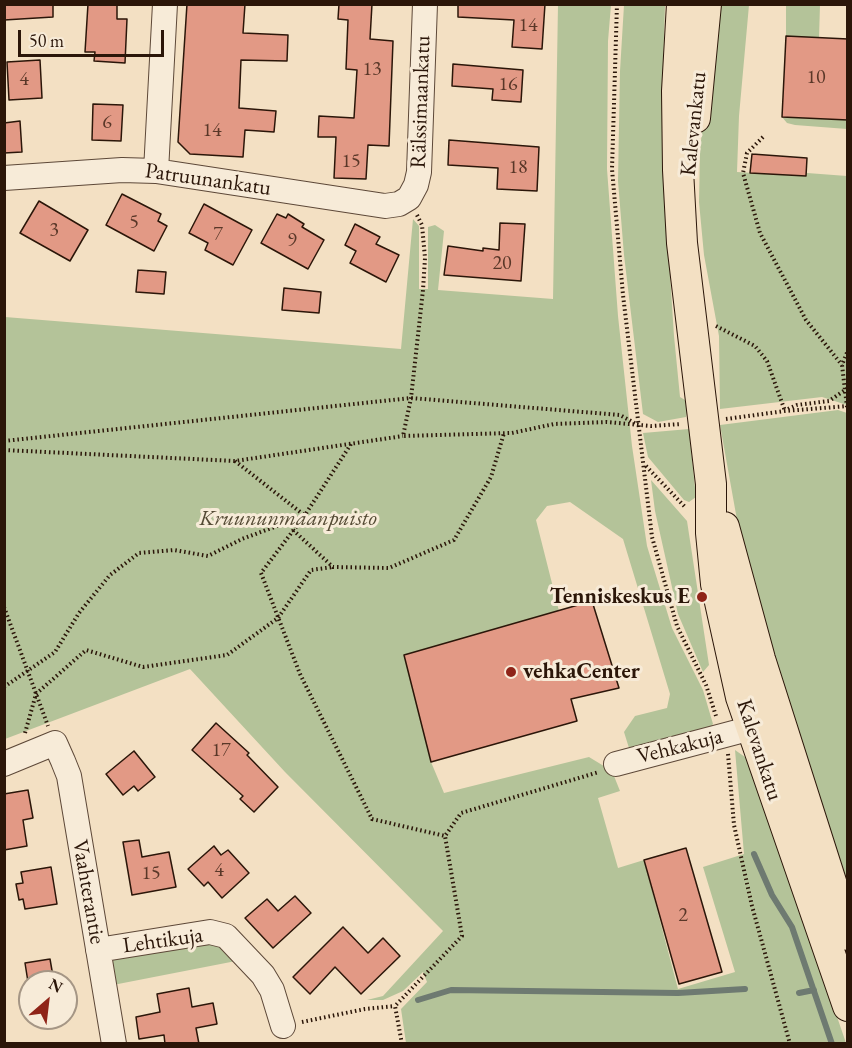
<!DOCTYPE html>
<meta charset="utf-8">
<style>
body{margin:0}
#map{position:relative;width:852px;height:1048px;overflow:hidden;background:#f3e0c3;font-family:"EB Garamond",serif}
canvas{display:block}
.frame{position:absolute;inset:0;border:6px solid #2b1609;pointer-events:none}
.north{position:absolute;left:18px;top:970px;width:60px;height:60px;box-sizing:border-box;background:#f7ebd8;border:2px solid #a59685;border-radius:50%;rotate:28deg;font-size:16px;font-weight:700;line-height:24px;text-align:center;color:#2b1609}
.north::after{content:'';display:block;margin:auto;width:21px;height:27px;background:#8f2418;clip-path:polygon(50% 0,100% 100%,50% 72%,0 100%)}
.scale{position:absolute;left:18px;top:30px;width:146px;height:27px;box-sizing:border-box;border:3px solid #2b1609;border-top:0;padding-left:8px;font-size:18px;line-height:21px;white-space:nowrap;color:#2b1609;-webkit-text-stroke:4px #f7ebd8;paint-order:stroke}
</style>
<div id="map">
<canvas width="852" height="1048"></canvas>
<div class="frame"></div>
<div class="north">N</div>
<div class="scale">50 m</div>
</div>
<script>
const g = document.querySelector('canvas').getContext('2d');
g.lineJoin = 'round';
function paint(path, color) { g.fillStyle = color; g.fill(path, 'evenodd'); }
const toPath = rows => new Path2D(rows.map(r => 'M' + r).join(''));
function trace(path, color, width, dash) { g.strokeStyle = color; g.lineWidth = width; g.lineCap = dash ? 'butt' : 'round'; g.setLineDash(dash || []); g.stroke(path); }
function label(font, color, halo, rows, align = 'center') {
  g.font = font + ' "EB Garamond",serif'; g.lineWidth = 6; g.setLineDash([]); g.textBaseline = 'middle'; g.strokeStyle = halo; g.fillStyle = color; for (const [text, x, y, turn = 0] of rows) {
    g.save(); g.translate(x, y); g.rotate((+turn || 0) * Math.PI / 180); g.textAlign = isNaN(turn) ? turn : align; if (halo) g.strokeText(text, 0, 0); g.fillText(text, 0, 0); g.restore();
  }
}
paint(toPath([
 [558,5,611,5,608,41,607,169,618,316,632,446,647,546,672,628,703,690,713,724,707,732,629,748,624,732,635,716,667,708,670,694,623,539,570,502,547,506,536,520,559,611,431,762,444,793,589,757,612,771,620,791,598,798,618,868,644,860,678,989,735,972,703,867,744,854,735,750,745,757,753,772,846,1043,406,1043,401,1009,427,982,423,972,403,991,383,1000,367,1000,383,996,443,931,285,772,190,669,5,739,5,317,401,349,413,219,419,226,419,289,428,289,428,227,435,225,444,231,438,290,553,299],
 [624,5,665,5,662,101,664,182,674,336,680,397,685,400,687,412,686,417,658,422,643,414,624,255,618,181,620,71],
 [713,5,749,5,739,116,737,172,806,176,807,173,847,176,847,405,822,397,720,409,719,336,704,255,699,202,700,152],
 [786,5,820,5,819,38,786,36],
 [782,117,847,120,847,129,795,125,787,123],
 [838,410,847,413,847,899,773,663,739,531,720,425],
 [689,429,696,497,689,502,684,500,648,457,643,433],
 [651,480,687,521,709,665,703,672,678,614,655,511],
 [195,944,222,944,241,960,113,985,108,959]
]), '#b4c399');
trace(toPath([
 [754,854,772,895,792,927,832,1044],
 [799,993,814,990],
 [418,1000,451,990,678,993,745,989]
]), '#6e7a71', 6);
const building = toPath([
 [4,4,53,4,53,17,4,20,4,4],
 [88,4,117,4,117,19,127,19,125,63,94,61,95,52,85,52,88,4],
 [187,4,245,4,243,33,288,35,287,61,241,60,239,108,276,111,274,132,245,130,243,157,190,154,178,142,187,4],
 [339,4,372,4,370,39,393,41,389,146,368,145,366,179,334,178,336,137,318,137,319,116,354,118,357,70,346,69,348,20,338,19,339,4],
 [458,4,545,4,542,49,512,47,514,20,458,17,458,4],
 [786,36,848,39,848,120,782,117,786,36],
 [40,60,42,98,9,100,7,62,40,60],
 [453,64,523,70,521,102,492,100,493,89,452,86,453,64],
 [93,104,123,105,121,141,92,140,93,104],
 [20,121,22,152,4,153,4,123,20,121],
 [449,140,539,147,537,191,497,189,498,168,448,165,449,140],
 [752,154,807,158,806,176,750,173,752,154],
 [122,194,161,214,158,221,167,226,154,251,106,225,122,194],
 [39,201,88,230,70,261,20,233,39,201],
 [204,204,252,230,233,265,205,250,208,243,189,233,204,204],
 [277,214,286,218,288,214,304,224,302,227,324,240,308,269,261,243,277,214],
 [500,223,525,224,521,281,444,275,448,246,483,251,483,248,499,250,500,223],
 [355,224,380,237,376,244,399,255,386,282,350,263,356,251,345,245,355,224],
 [138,270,166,272,164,294,136,292,138,270],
 [284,288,321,292,319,313,282,310,284,288],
 [592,601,619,688,571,699,577,721,431,762,404,655,592,601],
 [216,723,249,753,247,755,278,787,254,812,240,799,243,796,192,750,216,723],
 [134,751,155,777,138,791,134,786,123,795,106,774,134,751],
 [28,790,33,818,23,820,27,846,4,850,4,794,28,790],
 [139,840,142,857,169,852,176,887,132,895,123,842,139,840],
 [214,846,221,855,228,850,249,873,222,898,208,882,204,886,188,869,214,846],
 [686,848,722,972,679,984,644,860,686,848],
 [51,867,57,904,25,909,23,899,19,900,16,884,23,883,21,872,51,867],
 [295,896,311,913,273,948,245,918,267,899,278,911,295,896],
 [343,927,368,953,383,938,400,956,361,994,335,967,310,994,293,977,343,927],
 [50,959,54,982,28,982,25,963,50,959],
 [189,988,192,1007,213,1003,217,1024,196,1028,199,1044,165,1044,164,1035,139,1039,136,1017,160,1012,157,994,189,988]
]);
paint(building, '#e29985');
trace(building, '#2b1609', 1.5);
const minor = toPath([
 [156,171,165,4],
 [4,178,122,170,156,171,385,206,399,204,409,198,416,185,419,172,425,4],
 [4,764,55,743,63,761,69,776,114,1044],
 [616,764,767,724],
 [98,950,210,932,226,936,263,975,272,990,283,1026]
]);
const major = toPath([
 [682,4,677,91,678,170,682,243,711,484,711,533,716,584,741,697,848,1006],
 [695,118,706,4],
 [724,527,760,659,848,935]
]);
trace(minor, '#5d4838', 26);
trace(major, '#2b1609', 32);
trace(toPath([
 [617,4,612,169,623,295,652,537,677,626,706,685,716,716],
 [763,137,747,153,743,173,760,233,806,320,842,365],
 [417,215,422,225,425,258,423,290,411,398,403,436,512,433,554,424,607,422,651,426,681,424],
 [716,326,755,346,767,361,785,411],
 [847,407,842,365,848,350],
 [788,409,797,405,829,401,848,388],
 [726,419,785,411,848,406],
 [4,441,411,398,620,415,638,425],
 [351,444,305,515,261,573,300,674,372,819,445,836],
 [4,450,235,461,403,436],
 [235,461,304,515],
 [646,466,686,508],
 [293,530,333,567,389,568,454,540,491,477,504,433],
 [4,607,48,726],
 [4,687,55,652,79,613,110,575,139,553,174,550,208,556,242,539,304,516],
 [25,733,36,694,86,650,143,667,227,655,278,618,311,570,333,567],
 [728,754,734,825,752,906,790,1044],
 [302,1022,365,1009,395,1006],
 [402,1044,395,1006,462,936,445,836,461,813,599,772]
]), '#2b1609', 4, [1.5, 3]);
trace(minor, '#f7ebd8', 24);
trace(major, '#f3e0c3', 30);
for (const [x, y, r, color] of [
 [702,597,6,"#8f2418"],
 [511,672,6,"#8f2418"]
]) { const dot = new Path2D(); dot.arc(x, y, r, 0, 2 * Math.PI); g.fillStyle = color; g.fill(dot); trace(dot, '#f7ebd8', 2); }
label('20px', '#593728', null, [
 ["14",528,26],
 ["13",372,70],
 ["10",816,78],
 ["4",24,80],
 ["16",508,85],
 ["6",107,123],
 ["14",212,131],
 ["15",351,162],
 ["18",518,168],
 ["5",134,223],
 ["3",54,231],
 ["7",218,235],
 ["9",292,241],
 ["20",502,264],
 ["17",221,751],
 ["4",219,871],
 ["15",151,874],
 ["2",683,916]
]);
label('22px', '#2b1609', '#f7ebd8', [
 ["Rälssimaankatu",421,102,-88],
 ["Kalevankatu",694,124,-84],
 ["Patruunankatu",208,180,8],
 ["Vehkakuja",680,747,-14],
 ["Kalevankatu",759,750,72],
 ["Vaahterantie",88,892,80],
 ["Lehtikuja",163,941,-8]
]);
label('italic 22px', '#544a34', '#f7ebd8', [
 ["Kruununmaanpuisto",288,519]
]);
label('bold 22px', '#2b1609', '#f7ebd8', [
 ["Tenniskeskus E",690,597],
 ["vehkaCenter",523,672,"left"]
], 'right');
</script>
